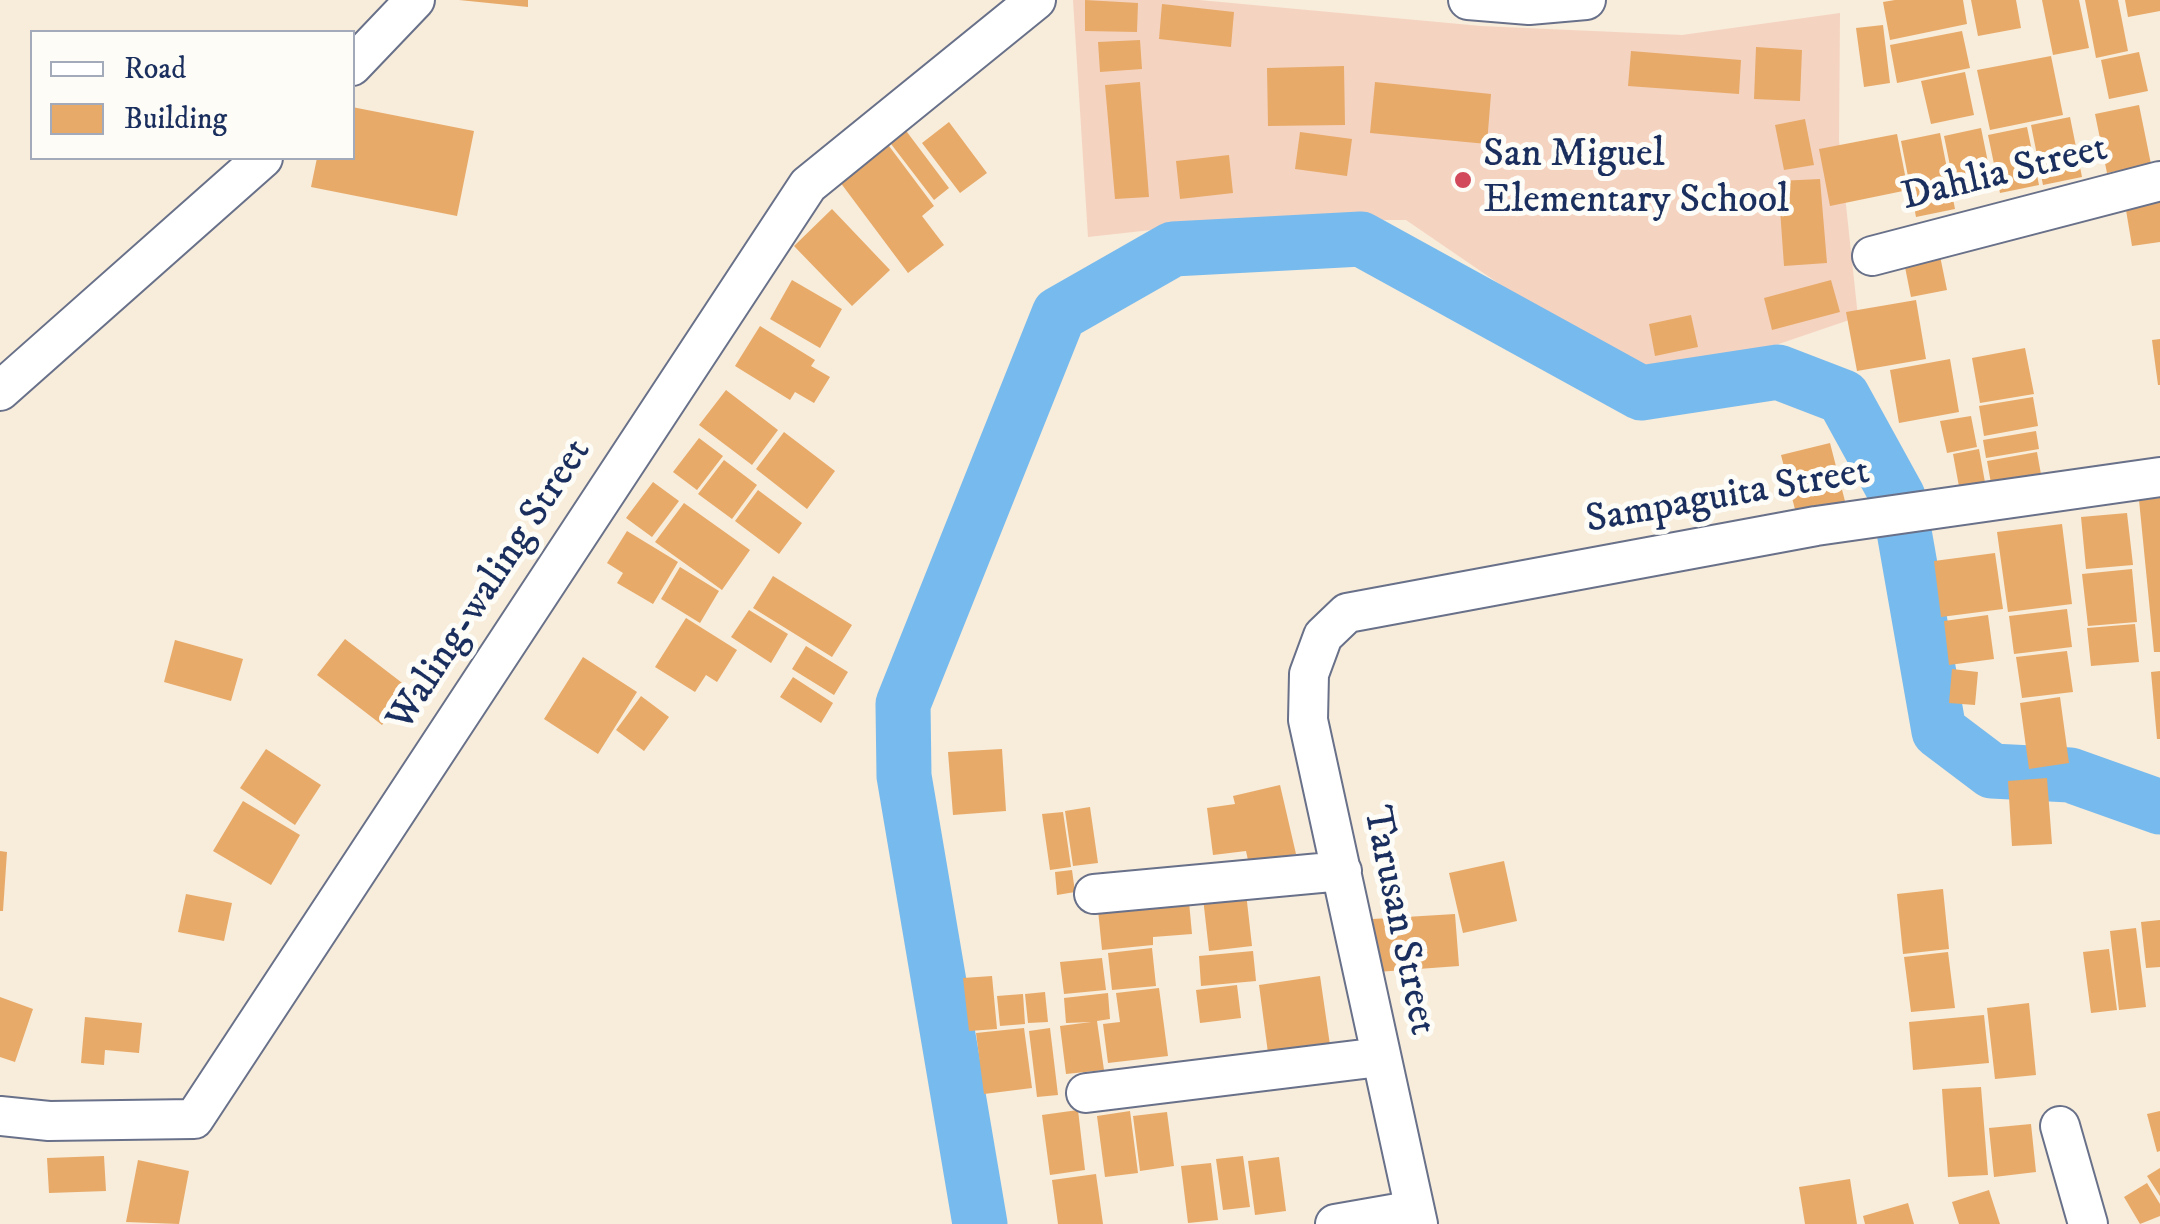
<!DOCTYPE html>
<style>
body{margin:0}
#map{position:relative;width:2160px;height:1224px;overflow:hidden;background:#f8ecda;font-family:"IM FELL DW Pica",serif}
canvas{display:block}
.legend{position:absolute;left:30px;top:30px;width:325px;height:130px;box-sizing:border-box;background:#fdfcf7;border:2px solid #a3aaba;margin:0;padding:12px 18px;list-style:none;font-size:30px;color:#1b2f5e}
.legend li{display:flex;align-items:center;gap:20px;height:50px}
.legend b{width:50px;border:2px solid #a3aaba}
</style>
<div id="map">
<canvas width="2160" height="1224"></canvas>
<ul class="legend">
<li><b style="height:12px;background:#fff"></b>Road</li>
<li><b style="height:28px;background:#e7aa69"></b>Building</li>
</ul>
</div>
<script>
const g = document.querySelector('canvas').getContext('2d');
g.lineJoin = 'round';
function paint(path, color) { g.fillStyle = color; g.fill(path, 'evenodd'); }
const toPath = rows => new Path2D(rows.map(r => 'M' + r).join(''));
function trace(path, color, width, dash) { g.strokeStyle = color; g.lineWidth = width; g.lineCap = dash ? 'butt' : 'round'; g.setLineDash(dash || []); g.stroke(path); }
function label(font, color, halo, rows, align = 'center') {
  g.font = font + ' "IM FELL DW Pica",serif'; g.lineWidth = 10; g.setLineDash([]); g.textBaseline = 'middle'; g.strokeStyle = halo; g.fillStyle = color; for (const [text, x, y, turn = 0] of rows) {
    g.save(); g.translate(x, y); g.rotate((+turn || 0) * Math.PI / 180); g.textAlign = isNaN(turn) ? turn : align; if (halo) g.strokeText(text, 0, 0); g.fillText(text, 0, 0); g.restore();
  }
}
paint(toPath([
 [1073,0,1199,0,1481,26,1682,35,1840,13,1839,140,1858,317,1720,364,1629,365,1555,322,1406,220,1242,220,1088,237]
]), '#f5d3c1');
trace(toPath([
 [980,1224,904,776,903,704,1059,314,1173,249,1361,239,1641,393,1778,372,1843,397,1898,497,1939,731,1992,771,2070,775,2160,807]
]), '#77baed', 55);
paint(toPath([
 [459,0,528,0,528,7],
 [1085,0,1138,3,1137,32,1085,31],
 [1895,0,1963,0,1967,24,1890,40,1883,2],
 [1971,0,2016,0,2021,28,1978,36],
 [2042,0,2079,0,2089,48,2053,55],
 [2085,0,2118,0,2128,51,2096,58],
 [2125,0,2160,0,2160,11,2128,17],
 [1162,4,1234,12,1231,47,1159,39],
 [1883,25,1890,83,1864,87,1856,28],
 [1962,31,1970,68,1897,83,1890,45],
 [1140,40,1142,69,1100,72,1098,42],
 [1756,47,1802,50,1800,101,1754,99],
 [1631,51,1741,60,1739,94,1628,86],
 [2139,52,2148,91,2109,99,2101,60],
 [2051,56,2063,115,1990,130,1977,70],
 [1344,66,1345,125,1268,126,1267,68],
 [1965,72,1974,115,1931,124,1921,81],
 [1140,82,1149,197,1115,199,1105,85],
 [1375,82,1491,94,1487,144,1370,133],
 [2139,105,2151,164,2107,173,2095,114],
 [352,107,474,131,457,216,311,187,317,158,352,158],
 [2070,117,2082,177,2043,185,2031,125],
 [1805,119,1814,165,1784,170,1775,125],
 [949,122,987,173,960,193,922,143],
 [2027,127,2039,185,2000,193,1988,135],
 [904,128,949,188,934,200,888,140],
 [1981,128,1993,187,1956,195,1944,136],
 [1300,132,1352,139,1347,176,1295,169],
 [1940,133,1955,209,1916,217,1901,141],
 [1897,134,1908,190,1830,206,1819,149],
 [886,142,934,206,922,216,944,245,908,273,837,178],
 [1229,155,1233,193,1180,199,1176,161],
 [1820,179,1827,263,1784,266,1778,181],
 [2160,199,2160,242,2132,246,2125,204],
 [832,209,890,270,852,306,794,246],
 [1940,256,1947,290,1911,297,1904,262],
 [792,280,842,309,820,348,770,319],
 [1831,280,1840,312,1772,330,1764,298],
 [1916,300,1926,359,1857,371,1846,312],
 [1691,315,1698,347,1655,356,1649,324],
 [760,326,815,360,811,366,830,377,814,403,795,392,790,400,735,366],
 [2160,339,2160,385,2158,385,2152,340],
 [2025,348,2034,394,1980,403,1972,358],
 [1950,359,1959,412,1899,423,1890,370],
 [726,390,778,430,752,465,699,425],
 [2033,397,2038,426,1984,436,1979,406],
 [1971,416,1977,447,1947,453,1940,421],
 [2036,431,2039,449,1986,458,1983,440],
 [784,432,835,471,807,509,756,469],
 [699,438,723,456,697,490,673,472],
 [1830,443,1847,509,1798,521,1781,455],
 [1979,449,1986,488,1960,492,1953,454],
 [2037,452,2042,480,1992,489,1987,461],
 [724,460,757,485,732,519,698,494],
 [653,482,679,501,652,537,626,518],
 [758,490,802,523,779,554,735,521],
 [2160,498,2160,652,2154,652,2139,500],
 [684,503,750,550,722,590,655,542],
 [2127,513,2133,565,2086,569,2081,517],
 [2062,524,2072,604,2008,612,1997,532],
 [627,531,678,562,653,604,617,583,623,573,607,563],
 [1995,553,2003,609,1941,617,1934,561],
 [680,567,719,591,700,623,661,599],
 [2132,569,2137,622,2088,626,2082,574],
 [773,576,852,625,832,657,753,608],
 [2067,609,2072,647,2014,654,2009,616],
 [749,610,788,634,771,663,731,637],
 [1988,615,1994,659,1949,665,1944,621],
 [686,618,737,650,717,682,706,675,695,692,655,667],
 [2135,624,2139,662,2091,666,2087,628],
 [345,639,410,689,382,725,317,675],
 [175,640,243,659,231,701,164,682],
 [806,646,848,672,834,695,792,669],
 [2067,651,2073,692,2022,698,2016,657],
 [583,657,637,692,598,754,544,719],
 [1952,669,1978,672,1975,705,1949,703],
 [2160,671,2160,739,2157,739,2151,672],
 [793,677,833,703,821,723,780,697],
 [641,696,669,717,644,751,616,730],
 [2060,697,2069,763,2029,769,2020,703],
 [266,749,321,785,295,825,240,788],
 [1002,749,1006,811,953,815,948,752],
 [2047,778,2052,844,2012,846,2008,781],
 [1280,785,1296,854,1249,865,1246,851,1213,855,1207,808,1235,804,1233,796],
 [243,801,300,835,271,885,213,851],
 [1090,807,1098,863,1073,866,1065,811],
 [1063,812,1071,867,1050,870,1042,814],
 [0,851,7,852,3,911,0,911],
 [1504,861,1517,921,1463,933,1449,873],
 [1072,870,1075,892,1057,895,1055,872],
 [1245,884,1252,946,1209,951,1202,889],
 [1943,889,1949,949,1903,954,1897,894],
 [1188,891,1192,934,1153,937,1153,945,1102,950,1097,900],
 [186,894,232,903,224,941,178,932],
 [1455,914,1459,966,1377,972,1373,919],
 [2160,920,2160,967,2146,968,2141,922],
 [2136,928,2146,1007,2119,1010,2110,931],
 [1152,948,1156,986,1112,990,1108,953],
 [2109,949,2117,1010,2091,1013,2083,952],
 [1253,951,1256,981,1201,986,1199,956],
 [1948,952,1955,1008,1911,1012,1904,957],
 [1102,958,1106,990,1064,994,1060,962],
 [992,976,997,1029,969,1031,963,978],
 [1320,976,1330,1045,1268,1053,1259,985],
 [1237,985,1241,1018,1200,1023,1196,990],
 [1159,988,1168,1056,1108,1063,1103,1024,1120,1022,1116,993],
 [1045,992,1048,1022,1028,1023,1025,994],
 [1108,993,1110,1019,1097,1021,1104,1070,1066,1074,1060,1026,1091,1022,1066,1023,1064,998],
 [1023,994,1025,1024,1000,1026,997,996],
 [0,997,33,1009,15,1062,0,1057],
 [2029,1003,2036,1075,1995,1079,1987,1008],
 [1984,1015,1989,1063,1913,1070,1909,1022],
 [85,1017,142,1023,139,1053,105,1050,104,1065,81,1063],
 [1024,1028,1032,1088,984,1094,976,1033],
 [1050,1028,1058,1095,1037,1097,1029,1031],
 [1981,1087,1988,1175,1948,1177,1942,1089],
 [1078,1110,1085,1170,1050,1175,1042,1115],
 [1130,1111,1138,1173,1105,1177,1097,1116],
 [2160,1111,2160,1151,2157,1152,2147,1114],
 [1167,1112,1174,1166,1140,1171,1133,1116],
 [2031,1124,2036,1172,1994,1177,1989,1128],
 [104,1156,106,1191,49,1193,47,1158],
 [1243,1156,1250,1207,1223,1210,1216,1159],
 [1279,1157,1286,1211,1255,1215,1248,1161],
 [138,1160,189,1171,179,1224,126,1222],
 [1211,1163,1218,1220,1188,1223,1181,1166],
 [2160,1168,2160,1196,2147,1176],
 [1096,1174,1103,1224,1058,1224,1052,1180],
 [1850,1179,1857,1224,1805,1224,1799,1187],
 [2147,1183,2160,1204,2160,1216,2140,1224,2124,1197],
 [1989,1190,2000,1224,1959,1224,1952,1202],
 [1908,1203,1914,1224,1865,1224,1863,1216]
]), '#e7aa69');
const minor = toPath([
 [1468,0,1529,5,1586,0],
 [352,66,415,0],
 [1872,256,2160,181],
 [0,391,263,158],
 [1094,894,1342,871],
 [1086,1093,1380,1057],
 [0,1116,49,1121,194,1119,808,185,1036,0],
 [2060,1126,2088,1224],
 [1335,1224,1415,1210],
 [1418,1224,1308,720,1309,674,1323,636,1347,613,1816,526,2160,477]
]);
trace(minor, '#687189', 42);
trace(minor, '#fff', 38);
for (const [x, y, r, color] of [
 [1463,180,10,"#d1495b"]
]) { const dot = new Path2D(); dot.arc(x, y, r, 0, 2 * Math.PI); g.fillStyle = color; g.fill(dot); trace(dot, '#fdfcf7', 4); }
label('40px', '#1b2f5e', '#fdfcf7', [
 ["San Miguel",1483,157],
 ["Elementary School",1483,203]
], 'left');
label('40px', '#1b2f5e', '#fdfcf7', [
 ["Dahlia Street",2005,175,-14],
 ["Sampaguita Street",1728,498,-10],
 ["Waling-waling Street",491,586,-57],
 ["Tarusan Street",1397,921,78]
]);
</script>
